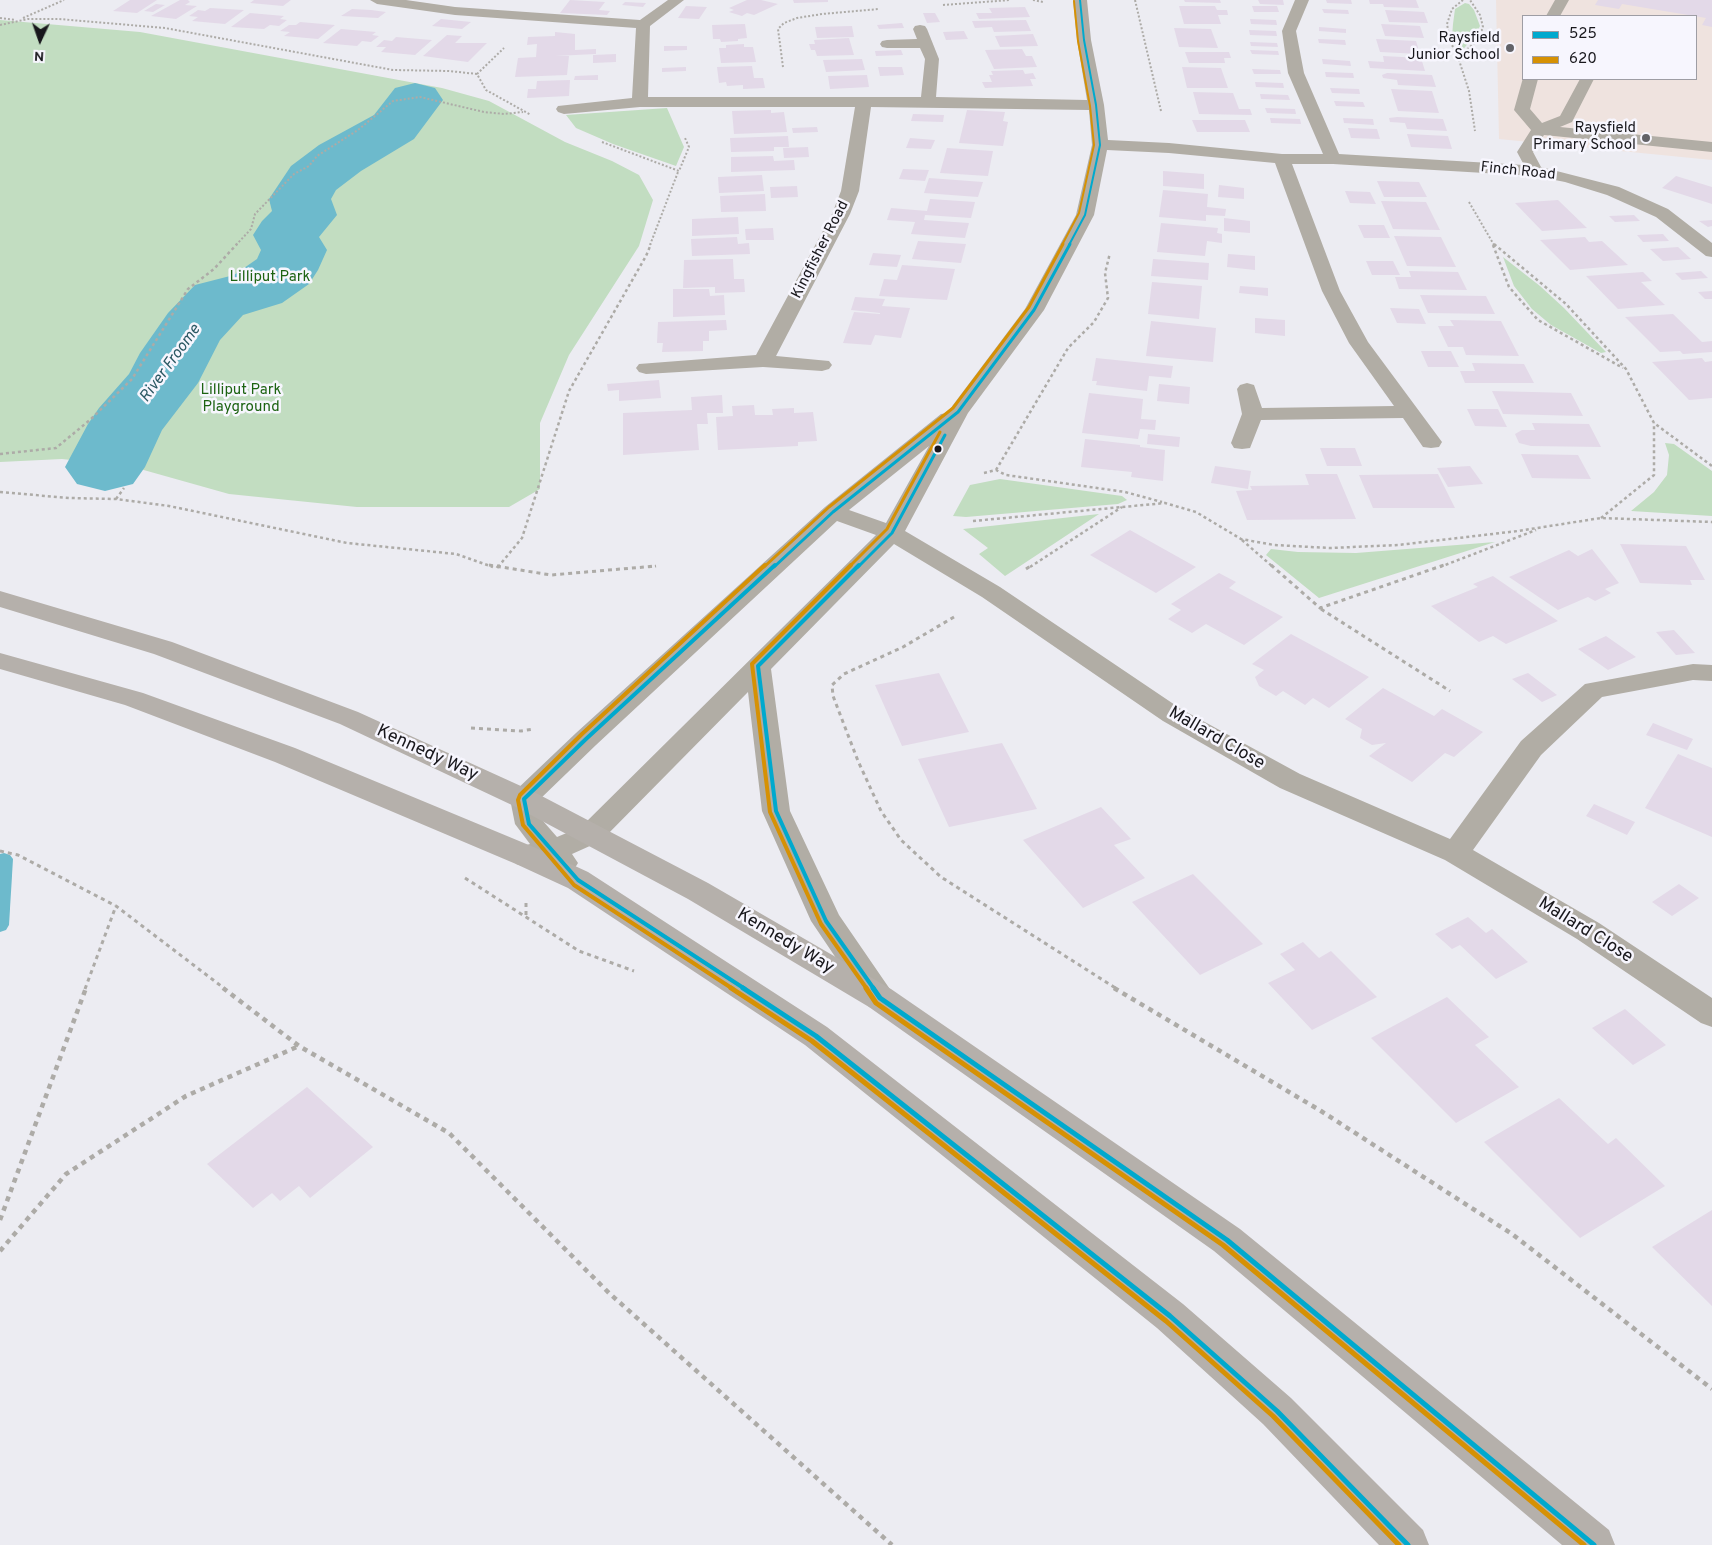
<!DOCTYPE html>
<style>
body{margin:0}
#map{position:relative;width:1712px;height:1545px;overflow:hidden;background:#ececf2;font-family:Overpass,sans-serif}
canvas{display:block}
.legend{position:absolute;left:1522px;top:15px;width:175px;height:65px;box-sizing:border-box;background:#f7f6fe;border:1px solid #9e9da4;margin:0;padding:6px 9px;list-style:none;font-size:15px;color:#18171c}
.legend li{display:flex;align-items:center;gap:10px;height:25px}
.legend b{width:25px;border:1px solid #9e9da4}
.north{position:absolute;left:15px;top:15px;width:50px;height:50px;-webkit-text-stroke:4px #f7f6fe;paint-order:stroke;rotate:183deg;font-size:14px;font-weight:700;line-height:20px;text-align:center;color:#18171c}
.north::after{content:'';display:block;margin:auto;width:18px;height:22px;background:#18171c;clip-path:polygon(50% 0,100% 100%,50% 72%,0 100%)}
</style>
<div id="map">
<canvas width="1712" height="1545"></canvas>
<ul class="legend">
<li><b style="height:6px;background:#00a9ce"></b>525</li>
<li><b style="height:6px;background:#d69104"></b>620</li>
</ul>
<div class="north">N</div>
</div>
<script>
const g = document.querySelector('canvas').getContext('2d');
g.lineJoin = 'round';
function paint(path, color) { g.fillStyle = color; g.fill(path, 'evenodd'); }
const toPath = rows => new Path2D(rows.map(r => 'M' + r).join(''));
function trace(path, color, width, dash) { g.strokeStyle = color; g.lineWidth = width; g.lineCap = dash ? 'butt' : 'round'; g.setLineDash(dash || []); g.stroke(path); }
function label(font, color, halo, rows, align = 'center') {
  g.font = font + ' Overpass,sans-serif'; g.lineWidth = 5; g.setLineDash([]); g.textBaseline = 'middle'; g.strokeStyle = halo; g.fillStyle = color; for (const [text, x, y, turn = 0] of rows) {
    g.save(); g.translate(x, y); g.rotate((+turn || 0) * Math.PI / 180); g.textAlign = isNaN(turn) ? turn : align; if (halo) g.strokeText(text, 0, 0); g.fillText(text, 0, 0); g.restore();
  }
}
paint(toPath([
 [1496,0,1712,0,1712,160,1499,139],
 [1523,16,1696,16,1696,79,1523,79]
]), '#efe3df');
paint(toPath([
 [1465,3,1469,4,1474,10,1480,26,1476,34,1460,53,1452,37,1453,24,1455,9],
 [0,20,140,32,442,88,489,101,565,142,612,161,639,175,653,200,639,246,569,355,540,423,540,489,509,507,357,507,229,494,133,467,62,459,0,462],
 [667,108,684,147,676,166,613,144,576,128,566,115],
 [1503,257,1540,286,1564,308,1606,352,1601,353,1551,325,1532,309,1514,286],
 [1665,443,1674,444,1712,471,1712,516,1631,511,1654,492,1667,475,1669,455],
 [1000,479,1122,496,1127,500,1118,504,966,517,953,516,970,485],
 [1099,514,1005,576,979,554,988,548,963,529],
 [1495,542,1319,598,1266,555,1271,549,1298,552,1356,553]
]), '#c2ddc1');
paint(toPath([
 [4,853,10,855,13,859,9,925,6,930,0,932,0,854,4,853]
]), '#6dbacc');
paint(toPath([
 [415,83,435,88,443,100,414,139,361,171,336,190,331,199,337,215,319,237,327,250,318,270,309,284,282,303,243,315,220,340,198,383,162,430,145,467,133,484,105,491,77,484,65,467,88,424,99,408,129,374,140,353,168,313,195,285,234,275,257,259,261,250,253,235,262,221,272,211,269,199,291,166,319,145,374,115,395,88,415,83]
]), '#6dbacc');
paint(toPath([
 [130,0,157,0,137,13,113,11],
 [180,0,188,0,190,2,185,5,197,6,176,19,151,16],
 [254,0,291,0,283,6,250,3],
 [570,0,605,2,599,10,610,11,607,15,560,13],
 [747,0,761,0,778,4,754,15,747,13,742,16,729,12,734,10,729,8],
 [793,0,828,0,828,2,794,3],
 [1184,0,1220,0,1221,3,1185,2],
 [1258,0,1283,0,1284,5,1260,4],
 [1326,0,1351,0,1352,4,1327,3],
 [1369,0,1416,0,1419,8,1384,7,1383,4,1370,4],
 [1598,0,1712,0,1712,27,1702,25,1706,18,1622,4,1619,9,1595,5],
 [625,2,646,3,643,7,622,5],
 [156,4,165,5,153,12,144,11],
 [686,6,707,7,699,19,678,18],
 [1179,6,1215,6,1217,10,1227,10,1228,15,1218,15,1221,24,1184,24],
 [1252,6,1277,6,1279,12,1254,12],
 [1025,7,1030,17,979,19,976,13,992,13,989,8],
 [210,8,244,10,225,24,192,21,198,17,189,16,198,10,205,11],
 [352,9,371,10,386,12,378,18,341,16],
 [1322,9,1348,10,1349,14,1324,13],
 [1385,10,1424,12,1428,23,1389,22],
 [250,13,284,16,280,19,287,20,279,26,270,25,264,29,231,27],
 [923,13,935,13,940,22,927,23],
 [441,19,471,22,462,29,432,26],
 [1250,19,1276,20,1277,25,1251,24],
 [1026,20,1031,31,994,32,992,27,975,28,972,21],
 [300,22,335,25,318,39,284,36,290,32,280,31,289,25,296,25],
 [902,23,904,28,879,29,877,25],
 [745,24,747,38,738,39,738,41,721,42,720,39,713,39,712,25],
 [1381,24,1420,26,1424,38,1385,36],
 [852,26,854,37,817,38,815,27],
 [1319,27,1346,29,1346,33,1319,31],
 [1174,28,1211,29,1218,48,1179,47],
 [341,29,376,32,372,35,379,36,371,42,362,41,357,46,323,43],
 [1249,30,1276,31,1277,36,1250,35],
 [964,31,968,39,946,40,943,32],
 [555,32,575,34,575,50,596,49,596,54,555,56,569,56,567,75,515,77,518,58,536,57,537,44,527,45,528,37,555,36],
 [1033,34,1038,46,1000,47,995,36],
 [447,35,462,36,455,43,487,43,468,62,423,56],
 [396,37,432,40,415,55,381,52,386,47,376,47,384,40,392,41],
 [849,38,854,55,817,56,815,50,811,50,809,44,815,44,814,40],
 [1318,39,1345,40,1346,45,1319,43],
 [1376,39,1416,41,1420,54,1380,52],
 [1250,42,1277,43,1278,47,1251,46],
 [744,44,744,47,753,47,756,62,721,63,719,48,726,48,726,45],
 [664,46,687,46,687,50,664,51],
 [1022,49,1026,56,1032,56,1037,67,994,69,985,50],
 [901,50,903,55,876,56,875,51],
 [1250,50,1278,51,1279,55,1252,54],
 [1185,52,1229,52,1231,58,1224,58,1225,63,1189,63],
 [616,54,616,62,593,63,593,55],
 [1383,56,1421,58,1425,71,1370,68,1368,61,1384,62],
 [862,59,865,70,826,72,823,60],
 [1322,59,1350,61,1351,66,1323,64],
 [752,66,754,78,763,78,765,88,743,89,743,85,727,86,726,82,719,83,717,67],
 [686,67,686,71,662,72,662,68],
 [878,67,902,67,904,75,880,76],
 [1182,67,1221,68,1228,88,1187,88],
 [1252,69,1280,70,1281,74,1254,74],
 [1023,70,1025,74,1033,73,1036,79,1030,79,1033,86,985,88,982,82,992,82,989,75,993,75,991,71],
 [1325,72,1353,73,1354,78,1326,77],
 [1387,73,1432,75,1436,87,1398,85,1397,80,1383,78,1382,75],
 [598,75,598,80,574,80,575,76],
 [867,75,869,87,830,89,828,76],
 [570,80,569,96,527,98,528,89,536,89,537,81],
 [1255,82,1283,83,1284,88,1256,87],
 [1330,88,1359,89,1360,94,1332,93],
 [1391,89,1432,91,1439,113,1398,111],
 [1193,92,1233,93,1239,109,1250,109,1252,115,1199,114],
 [1260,94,1288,95,1290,100,1261,99],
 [1334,101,1363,102,1365,107,1336,106],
 [1265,108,1295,109,1296,114,1267,113],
 [771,110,771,113,784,112,787,132,734,134,732,111],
 [967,110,1005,112,1003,121,1008,122,1003,146,959,143],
 [913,114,944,115,943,122,911,121],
 [1397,117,1443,119,1447,131,1407,129,1405,123,1390,122,1389,118],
 [1270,118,1300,119,1301,124,1271,123],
 [1343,118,1373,119,1374,125,1344,123],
 [1192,120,1245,120,1250,132,1197,132],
 [817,127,818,132,793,133,792,128],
 [1348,128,1377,129,1380,139,1351,138],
 [1407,134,1448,136,1452,149,1411,147],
 [788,136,789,147,774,147,774,151,731,152,730,138],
 [910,138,935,140,931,149,906,148],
 [808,147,809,157,784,158,783,148],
 [947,148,993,151,988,176,940,173],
 [773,156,774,161,794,160,795,170,731,172,731,157],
 [903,169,929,170,925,181,899,179],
 [1163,171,1204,174,1204,189,1163,186],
 [762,175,764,191,719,193,718,177],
 [1676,176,1712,187,1712,204,1662,188],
 [929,178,983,182,978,197,924,193],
 [1377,181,1419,182,1427,197,1384,197],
 [1219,185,1244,188,1244,199,1218,197],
 [797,186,798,197,771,198,770,187],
 [1163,190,1208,194,1207,207,1226,209,1225,216,1206,215,1206,221,1159,217],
 [1345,191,1370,192,1376,204,1350,203],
 [765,194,766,211,721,212,720,196],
 [930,199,975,202,971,218,925,215,924,220,969,223,965,238,911,234,915,222,887,220,891,208,927,211],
 [1558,200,1587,228,1542,231,1515,203],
 [1381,201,1426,202,1440,230,1393,229],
 [1634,215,1640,221,1615,222,1609,216],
 [738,217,739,234,692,236,692,219],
 [1224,218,1250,221,1250,233,1224,231],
 [1712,220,1712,226,1708,227,1699,221],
 [1161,223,1218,228,1217,233,1222,234,1222,243,1207,241,1205,256,1157,252],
 [1358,225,1384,225,1390,238,1364,238],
 [773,228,774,240,746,240,745,229],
 [1663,234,1669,241,1643,242,1637,235],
 [1394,236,1441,237,1456,267,1407,266],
 [737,237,738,244,749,243,750,254,692,256,691,239],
 [1585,237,1589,242,1602,241,1628,265,1570,270,1540,240],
 [918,241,966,244,961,263,912,259],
 [1678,247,1691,259,1663,261,1650,249],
 [873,253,901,255,897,267,869,265],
 [1228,254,1255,256,1255,270,1227,267],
 [733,259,734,279,744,279,745,292,715,293,715,287,683,288,684,260],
 [1153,259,1209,263,1208,280,1151,276],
 [1366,261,1393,261,1400,275,1372,275],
 [902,265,955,269,947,300,879,296,884,279,897,280],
 [1409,271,1458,272,1467,290,1399,289,1395,277,1411,277],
 [1701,271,1708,278,1682,280,1675,273],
 [1643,272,1652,281,1641,282,1665,305,1618,309,1586,276],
 [1152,282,1202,286,1199,319,1148,314],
 [1240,286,1268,288,1268,296,1239,293],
 [673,289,709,289,710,296,724,295,725,315,673,317],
 [1712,291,1712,299,1705,299,1698,292],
 [1420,295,1486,296,1495,314,1428,313],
 [855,297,885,299,882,306,910,308,901,338,875,335,871,345,843,343,854,312,880,314,880,313,851,310],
 [1390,308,1419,309,1426,324,1397,323],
 [1673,314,1702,342,1712,341,1712,352,1683,354,1680,351,1660,352,1625,317],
 [1255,318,1285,320,1285,336,1255,333],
 [726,320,727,330,709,331,709,341,703,341,703,351,662,352,663,343,657,343,658,322],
 [1450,320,1501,321,1519,356,1466,355,1463,347,1448,347,1438,326,1454,326],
 [1151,321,1216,328,1213,362,1146,356],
 [1421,351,1451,351,1459,367,1428,367],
 [1096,358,1173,366,1171,378,1149,376,1147,391,1096,385,1097,381,1092,381],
 [1702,358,1705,362,1712,361,1712,398,1689,400,1652,362],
 [1472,363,1524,364,1534,383,1465,383,1460,371,1475,371],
 [659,380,661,398,619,401,619,390,608,391,607,384],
 [1159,384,1190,387,1189,404,1157,401],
 [1492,391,1571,393,1583,416,1503,414],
 [1089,393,1143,399,1141,419,1156,420,1155,430,1140,429,1138,439,1082,433],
 [722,395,723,413,707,413,708,424,697,424,699,450,623,455,623,413,692,410,691,397],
 [754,405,755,415,773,415,772,409,794,408,794,413,813,412,817,441,798,442,798,446,718,450,716,417,733,416,732,406],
 [1467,409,1498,409,1507,427,1475,426],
 [1532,423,1589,424,1601,447,1531,446,1519,443,1515,434,1522,430,1535,430],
 [1148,434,1180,437,1179,447,1147,444],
 [1085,439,1140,445,1140,447,1165,450,1163,481,1131,477,1132,472,1081,467],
 [1320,448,1355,448,1362,466,1327,466],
 [1521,454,1578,455,1591,479,1532,478],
 [1215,466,1251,471,1248,489,1211,483],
 [1470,466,1483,484,1448,487,1437,468],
 [1305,474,1337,474,1356,519,1247,520,1236,491,1252,490,1250,486,1309,485],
 [1438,474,1455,508,1373,508,1359,475],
 [1130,530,1162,548,1196,567,1156,593,1090,555],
 [1620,544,1686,546,1705,580,1690,580,1692,585,1640,583],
 [1592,549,1619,583,1605,589,1611,593,1595,601,1588,597,1558,610,1509,577,1569,550,1578,556],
 [1219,573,1236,582,1229,588,1283,617,1244,645,1206,624,1192,633,1168,619,1181,610,1171,604],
 [1493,576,1558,621,1506,644,1493,636,1479,642,1431,606,1478,587,1473,584],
 [1674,630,1695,653,1676,655,1656,632],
 [1291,634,1330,655,1369,677,1329,708,1313,698,1305,705,1283,691,1276,696,1259,686,1255,677,1264,670,1252,664],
 [1606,636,1636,657,1608,670,1578,649],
 [939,673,969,732,902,746,875,685],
 [1528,673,1557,695,1542,702,1512,679],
 [1383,688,1434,716,1442,709,1483,732,1454,757,1445,753,1412,782,1369,756,1386,743,1372,745,1360,738,1362,729,1345,719],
 [1653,723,1693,739,1687,750,1646,735],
 [1002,743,1037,809,949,827,918,759],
 [1678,754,1712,768,1712,837,1645,808],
 [1594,804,1635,822,1627,835,1586,816],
 [1101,807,1131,839,1114,845,1145,878,1083,908,1023,840],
 [1193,874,1263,944,1200,975,1132,902],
 [1679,884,1699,898,1672,916,1652,902],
 [1468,917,1486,933,1492,929,1528,962,1496,979,1460,945,1452,949,1435,934],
 [1303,942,1319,958,1331,951,1377,997,1312,1030,1268,983,1295,970,1280,954],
 [1447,997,1489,1037,1475,1045,1519,1087,1456,1123,1371,1038],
 [1625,1009,1666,1045,1633,1065,1592,1028],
 [307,1087,373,1147,310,1198,299,1186,280,1201,272,1193,253,1208,207,1164],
 [1559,1098,1608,1144,1616,1138,1665,1186,1580,1238,1484,1142],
 [1712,1210,1712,1306,1652,1247]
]), '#e3d9e8');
trace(toPath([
 [1033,0,1043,2],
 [1135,0,1161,111],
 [1463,0,1452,9,1447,24,1450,41,1458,57,1469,91,1475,131],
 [943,5,1010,0],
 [0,18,15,20],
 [23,18,64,0],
 [0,25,28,19,59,19,165,28,393,70,449,71,477,74,486,90,531,115],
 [1458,57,1478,40,1483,27,1480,15,1470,0],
 [783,67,778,29,784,23,797,18,822,14,879,9],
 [477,74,504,48],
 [602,142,679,171,689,147,685,138],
 [1469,202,1494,245],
 [236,245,251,229,255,214,294,174,309,166,317,156,358,130,393,101,420,97,484,112,504,114,523,112],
 [650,245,678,172]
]), '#adaba7', 2, [2, 2]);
trace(toPath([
 [1494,244,1566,304,1626,369,1654,423,1712,466],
 [1493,245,1509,287,1538,320,1623,368],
 [0,454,56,448,91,419,132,379,188,289,214,269,237,244],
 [996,470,1068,348,1094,322,1108,298,1105,273,1110,253],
 [984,473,996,470,1006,475,1125,492,1162,502],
 [0,492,69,498,116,499,169,506,347,543,456,554,493,567],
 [116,499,124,488],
 [1601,518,1654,475,1654,423],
 [973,521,1165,503,1196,512,1241,539,1274,545,1330,548,1398,545,1518,531,1601,518,1712,522],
 [1242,540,1273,567],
 [498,567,522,538,569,391,646,256,651,244],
 [649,567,656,566],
 [1030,567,1122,507],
 [1440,567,1536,530]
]), '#adaba7', 2.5, [3, 3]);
trace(toPath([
 [489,565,551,575,656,566],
 [1271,565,1320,608,1444,565],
 [497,568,499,565],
 [1026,569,1032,565],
 [1321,609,1450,691],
 [954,617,903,647,844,674,832,685,833,696,858,761,881,811,901,840,941,877,1117,989],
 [471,728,521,731,534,729],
 [0,851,18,855,116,906,225,989],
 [465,878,579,951,634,971],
 [526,903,526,917],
 [85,989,116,906]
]), '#adaba7', 3, [4, 4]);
trace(toPath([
 [223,988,299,1046,449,1133,609,1293,892,1545],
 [1114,988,1321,1111,1512,1234,1712,1389],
 [0,1220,86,988],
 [0,1251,66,1174,186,1096,299,1046]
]), '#adaba7', 4.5, [5, 5]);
paint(toPath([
 [370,0,406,0,455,7,640,20,668,0,684,0,650,26,648,97,921,97,925,59,920,48,887,48,882,47,880,44,882,41,887,40,917,39,913,29,915,26,920,25,925,26,927,29,939,59,936,97,1087,100,1077,40,1073,0,1087,0,1091,40,1104,105,1108,140,1169,143,1282,154,1323,154,1288,73,1282,31,1295,0,1309,0,1296,31,1304,73,1339,154,1524,165,1517,152,1531,130,1514,110,1523,78,1538,79,1530,109,1542,123,1560,116,1580,79,1594,79,1572,122,1560,127,1712,142,1712,152,1544,135,1533,152,1541,167,1619,187,1668,209,1712,243,1712,257,1706,256,1656,217,1607,195,1565,182,1535,176,1333,164,1292,164,1340,291,1368,342,1442,442,1439,447,1431,448,1423,447,1403,418,1261,420,1250,448,1242,449,1234,448,1231,443,1242,414,1237,389,1240,385,1247,383,1254,385,1262,408,1394,406,1349,343,1322,291,1275,163,1169,153,1107,150,1094,215,1044,310,968,413,905,531,1000,587,1181,709,1300,774,1450,839,1521,741,1585,684,1693,664,1712,665,1712,681,1693,680,1602,697,1541,755,1473,850,1599,923,1712,998,1712,1027,1701,1023,1577,939,1445,860,1280,788,1163,721,982,597,894,544,771,669,790,811,839,915,896,998,891,1007,880,1011,869,1007,811,921,762,811,748,692,601,841,572,854,578,863,573,871,563,874,553,871,545,862,526,867,516,864,512,856,516,848,530,844,515,824,510,799,514,792,576,733,825,507,941,414,947,413,1025,309,1076,215,1092,145,1089,110,871,107,859,191,850,214,776,356,829,361,832,365,829,369,822,371,763,367,646,374,639,372,636,368,639,364,756,355,832,214,841,191,855,107,640,107,564,114,558,112,556,109,558,106,632,98,636,28,455,15,377,4,370,0],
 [929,446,886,523,849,510,929,446],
 [837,521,876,535,581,827,557,837,543,821,538,801,596,745,837,521],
 [1555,0,1569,0,1560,16,1546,16,1555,0]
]), '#b1ada5');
paint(toPath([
 [0,591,172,642,358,712,534,792,601,827,708,883,891,989,1240,1229,1609,1530,1615,1545,1562,1545,1214,1251,869,1007,688,899,514,806,340,724,154,654,0,607,0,591],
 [0,653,143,693,295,748,536,848,588,872,827,1027,1183,1304,1291,1398,1423,1530,1429,1545,1379,1545,1263,1424,1157,1328,805,1045,568,888,516,864,275,762,125,705,0,669,0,653]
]), '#b5b0ab');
trace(toPath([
 [1069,245,1085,215,1100,145,1096,105,1084,40,1080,0]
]), '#00a9ce', 2);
trace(toPath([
 [774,567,833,512,958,412,1034,310,1070,244],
 [858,567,892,533,945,435]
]), '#00a9ce', 3);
trace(toPath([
 [859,565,758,666,776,811,826,921,874,989],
 [745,989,578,880,529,824,524,799,586,739,775,565]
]), '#00a9ce', 4);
trace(toPath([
 [743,988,816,1036,1170,1316,1277,1411,1408,1545],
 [873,988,880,998,1227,1240,1594,1545]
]), '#00a9ce', 5);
trace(toPath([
 [1062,245,1079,213,1094,145,1090,106,1078,41,1074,1]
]), '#d69104', 2);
trace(toPath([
 [764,567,829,507,953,408,1029,307,1063,244],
 [849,567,887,529,940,432]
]), '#d69104', 3);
trace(toPath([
 [851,565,752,664,770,812,821,924,867,989],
 [733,989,574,885,523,825,518,800,520,795,582,734,765,565]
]), '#d69104', 4);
trace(toPath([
 [731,988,812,1041,1166,1321,1273,1416,1399,1545],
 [866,988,876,1003,1223,1245,1584,1545]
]), '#d69104', 5);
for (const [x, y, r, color] of [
 [1510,48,5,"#626267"],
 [1646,138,5,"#626267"],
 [938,449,4.5,"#18171c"]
]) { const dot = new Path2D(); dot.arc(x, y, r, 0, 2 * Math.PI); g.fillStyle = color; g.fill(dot); trace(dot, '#f7f6fe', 2); }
label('15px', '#18171c', '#f7f6fe', [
 ["Raysfield",1500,39],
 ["Junior School",1500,56],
 ["Raysfield",1636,129],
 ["Primary School",1636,146]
], 'right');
label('15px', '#18171c', '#f7f6fe', [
 ["Finch Road",1518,172,6],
 ["Kingfisher Road",821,250,-63]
]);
label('15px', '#1d6312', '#f7f6fe', [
 ["Lilliput Park",270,278],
 ["Lilliput Park",241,391],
 ["Playground",241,408]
]);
label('italic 16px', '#2c5964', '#f7f6fe', [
 ["River Froome",171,364,-54]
]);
label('18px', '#18171c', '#f7f6fe', [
 ["Mallard Close",1216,739,30],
 ["Kennedy Way",427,754,25],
 ["Mallard Close",1585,931,32],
 ["Kennedy Way",785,942,31]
]);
</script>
